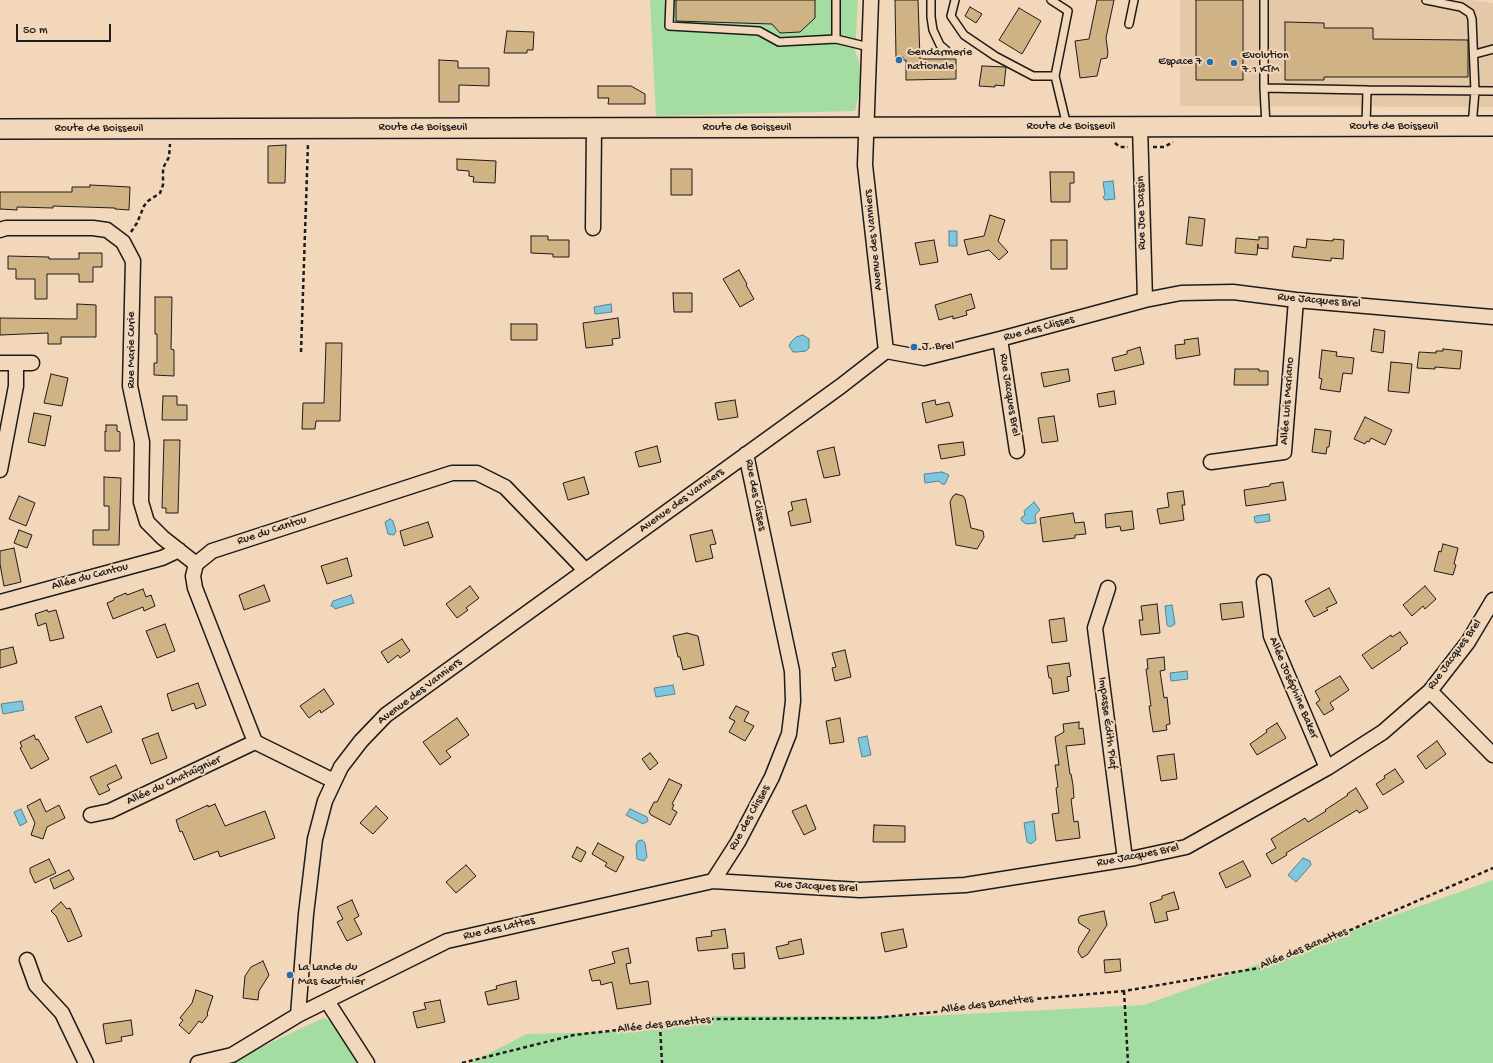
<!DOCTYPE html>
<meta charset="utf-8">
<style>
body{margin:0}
#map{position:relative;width:1493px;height:1063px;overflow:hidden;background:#f3d7ba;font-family:"Gochi Hand",sans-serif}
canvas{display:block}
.scale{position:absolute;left:16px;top:24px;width:95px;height:18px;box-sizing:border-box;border:2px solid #1c1c1c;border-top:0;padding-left:5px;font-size:12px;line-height:14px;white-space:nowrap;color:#1c1c1c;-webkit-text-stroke:3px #f3d7ba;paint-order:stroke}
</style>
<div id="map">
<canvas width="1493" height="1063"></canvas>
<div class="scale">50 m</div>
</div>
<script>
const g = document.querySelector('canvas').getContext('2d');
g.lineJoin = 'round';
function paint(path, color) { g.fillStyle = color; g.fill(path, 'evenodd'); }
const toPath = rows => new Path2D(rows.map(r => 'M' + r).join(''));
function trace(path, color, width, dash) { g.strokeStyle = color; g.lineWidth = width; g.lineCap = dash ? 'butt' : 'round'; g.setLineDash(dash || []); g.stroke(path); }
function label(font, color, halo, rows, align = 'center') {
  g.font = font + ' "Gochi Hand",sans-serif'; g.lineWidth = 4; g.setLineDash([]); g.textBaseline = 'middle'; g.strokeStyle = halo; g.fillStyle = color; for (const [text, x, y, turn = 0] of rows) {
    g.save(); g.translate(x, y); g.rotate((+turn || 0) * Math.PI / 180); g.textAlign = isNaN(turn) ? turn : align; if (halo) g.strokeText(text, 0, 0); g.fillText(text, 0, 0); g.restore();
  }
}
paint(toPath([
 [1180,0,1473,0,1493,3,1493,107,1180,106]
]), '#e4c8a7');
paint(toPath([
 [650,0,858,0,855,51,863,74,855,111,656,116],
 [1493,880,1493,1063,470,1063,527,1034,608,1032,711,1016,926,1016,1144,1005],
 [323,1018,336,1023,359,1063,228,1063]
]), '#a4dda2');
const water = toPath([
 [1113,181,1115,199,1105,200,1103,197,1105,195,1103,182,1113,181],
 [949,231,957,231,957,246,949,246,949,231],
 [611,304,612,312,595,314,594,307,611,304],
 [803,335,809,339,809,348,806,351,798,352,793,352,789,346,791,342,796,337,803,335],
 [942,472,949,475,945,484,942,484,939,481,925,483,924,474,942,472],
 [1034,502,1040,510,1035,515,1036,523,1026,524,1022,521,1021,518,1025,515,1024,511,1034,502],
 [1269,514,1270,521,1257,523,1255,522,1254,517,1256,516,1269,514],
 [390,519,393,521,396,531,394,535,388,534,385,522,390,519],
 [351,595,354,603,335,609,334,607,331,606,333,601,351,595],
 [1172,605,1175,624,1170,627,1167,625,1165,606,1172,605],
 [1187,671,1188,679,1171,681,1170,673,1187,671],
 [673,685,675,694,656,697,654,688,673,685],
 [22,701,24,710,3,714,1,704,22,701],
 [867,736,871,755,862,757,858,738,867,736],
 [21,809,27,822,20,826,14,812,21,809],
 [630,809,647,817,648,821,643,824,626,815,630,809],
 [1034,821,1036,840,1031,844,1027,842,1024,823,1034,821],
 [642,840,645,843,647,857,644,861,637,859,636,845,638,841,642,840],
 [1303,858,1310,861,1311,865,1296,882,1288,875,1303,858]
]);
paint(water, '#7ec7de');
trace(water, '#578390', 1);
const building = toPath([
 [676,0,815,0,815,18,800,32,780,33,772,24,676,21,676,0],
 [895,0,918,0,920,59,956,59,956,79,906,80,906,60,903,60,903,57,896,57,895,0],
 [1097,0,1114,0,1106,38,1108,53,1107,58,1101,59,1097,76,1080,78,1075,41,1089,39,1097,0],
 [1196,0,1243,0,1243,80,1196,80,1196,0],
 [970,7,982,14,976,23,965,16,970,7],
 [1019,8,1041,21,1022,54,999,40,1019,8],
 [1285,22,1324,23,1324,28,1373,28,1373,39,1468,40,1468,77,1324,77,1324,80,1285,80,1285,22],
 [507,31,534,32,533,50,527,50,527,53,504,53,507,31],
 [439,60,458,61,458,68,489,68,489,86,459,85,459,102,439,102,439,60],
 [982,66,1006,67,1004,86,995,85,995,87,979,86,982,66],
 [598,86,631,86,645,94,645,104,608,104,609,98,598,98,598,86],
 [286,145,285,183,268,183,268,146,286,145],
 [457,159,496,161,495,183,473,182,474,177,469,176,469,171,457,170,457,159],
 [671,169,692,169,692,195,671,195,671,169],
 [1050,172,1074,172,1074,183,1070,183,1070,202,1051,202,1050,172],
 [90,185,130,187,129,210,115,209,115,208,53,206,53,208,17,207,17,210,0,209,0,192,72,192,72,187,90,187,90,185],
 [990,215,1005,220,998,241,1008,252,999,260,989,250,968,255,964,240,984,236,990,215],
 [1189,217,1205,219,1202,246,1186,244,1189,217],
 [531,236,548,236,548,240,569,240,569,257,553,257,553,254,531,253,531,236],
 [1259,237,1268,237,1268,249,1258,248,1258,244,1257,255,1235,253,1236,238,1259,240,1259,237],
 [1307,239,1333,241,1333,239,1344,240,1343,259,1331,258,1331,261,1292,257,1294,246,1306,248,1307,239],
 [934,240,938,262,920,265,915,243,934,240],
 [1051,240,1067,240,1067,269,1051,269,1051,240],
 [79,253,102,253,102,267,93,267,93,282,79,282,79,274,47,274,47,299,35,299,35,279,16,279,16,269,8,269,8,256,49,257,49,259,79,259,79,253],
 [739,270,747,284,746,285,754,299,740,307,723,279,739,270],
 [673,293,692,293,692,312,674,312,673,293],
 [971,294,975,308,966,311,967,315,953,319,953,316,939,320,935,305,971,294],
 [155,297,172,297,171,349,174,350,174,376,154,375,154,363,157,363,157,334,155,334,155,297],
 [77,304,96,305,96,337,61,337,61,344,48,344,48,333,0,335,0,318,77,319,77,304],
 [618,318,620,338,612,339,613,345,586,348,583,323,618,318],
 [511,324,537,324,537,340,511,340,511,324],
 [1374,329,1385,331,1383,353,1371,351,1374,329],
 [1198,338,1200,355,1176,359,1175,345,1185,344,1184,340,1198,338],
 [326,343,342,343,340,421,316,421,315,429,302,429,303,403,324,403,326,343],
 [1140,347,1144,364,1115,371,1112,358,1127,354,1127,351,1140,347],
 [1443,349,1462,351,1460,369,1435,367,1435,369,1417,368,1419,352,1436,353,1436,351,1443,351,1443,349],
 [1322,350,1337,352,1336,356,1354,358,1352,374,1343,373,1340,392,1320,389,1322,379,1319,378,1322,350],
 [1391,362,1412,364,1409,393,1388,391,1391,362],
 [1068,369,1070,381,1044,387,1041,373,1068,369],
 [1235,369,1259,369,1259,371,1268,371,1268,385,1234,385,1235,369],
 [51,374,68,378,62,406,44,403,51,374],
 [1114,391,1116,404,1099,407,1097,394,1114,391],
 [163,396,177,396,177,405,187,405,187,420,162,420,163,396],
 [735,400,738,417,718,420,715,403,735,400],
 [935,400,936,405,949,402,953,416,926,423,922,403,935,400],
 [34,413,51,416,45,446,28,442,34,413],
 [1054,416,1058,441,1042,443,1038,418,1054,416],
 [1365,417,1392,430,1385,445,1371,438,1369,442,1367,441,1365,444,1354,439,1365,417],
 [106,425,117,425,117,431,120,432,120,451,105,451,105,431,106,432,106,425],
 [1315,429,1331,431,1329,447,1327,447,1326,454,1312,452,1315,429],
 [164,440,180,440,178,513,166,513,166,508,162,508,164,440],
 [963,442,965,455,941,459,938,445,963,442],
 [657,446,661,462,639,467,635,452,657,446],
 [834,447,840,475,824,478,817,451,834,447],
 [104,477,121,478,119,545,93,545,93,530,109,530,109,506,104,506,104,477],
 [584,477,589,494,568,500,563,483,584,477],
 [1283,482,1286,500,1246,506,1244,490,1270,486,1270,484,1283,482],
 [1183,491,1185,505,1182,505,1184,520,1160,524,1157,509,1169,507,1167,493,1183,491],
 [956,494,963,496,965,499,971,528,983,531,984,537,977,549,956,545,950,502,953,496,956,494],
 [19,496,35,503,26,526,9,519,19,496],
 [806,499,811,522,791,526,788,512,793,510,791,502,806,499],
 [1132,511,1134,529,1121,531,1120,526,1106,528,1105,514,1132,511],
 [1073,513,1075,523,1084,522,1086,534,1075,535,1075,538,1043,542,1040,518,1073,513],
 [428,522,433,537,404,546,400,531,428,522],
 [19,530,32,535,27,548,14,543,19,530],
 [712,530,716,544,710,545,713,558,696,562,690,535,712,530],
 [1443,544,1458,548,1454,564,1456,565,1453,575,1434,571,1439,551,1441,552,1443,544],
 [14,548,21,582,4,586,0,564,0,551,14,548],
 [347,558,352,576,327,584,321,566,347,558],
 [264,585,270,601,244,610,239,595,264,585],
 [470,586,479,598,466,608,468,610,457,618,446,604,470,586],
 [1425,586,1436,599,1425,609,1423,606,1412,616,1403,605,1425,586],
 [1329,588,1337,603,1326,608,1328,610,1314,617,1305,601,1329,588],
 [143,589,146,597,151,595,155,606,144,611,143,607,113,619,107,603,114,600,114,598,126,593,127,595,143,589],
 [1242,602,1244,617,1222,620,1220,604,1242,602],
 [1157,604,1160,633,1141,635,1139,620,1143,620,1141,606,1157,604],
 [47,610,48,612,56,610,64,638,50,641,46,623,38,626,35,614,47,610],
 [1064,618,1067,641,1052,643,1049,620,1064,618],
 [165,624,175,651,157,658,146,631,165,624],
 [1400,632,1408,643,1400,648,1401,649,1372,669,1362,655,1391,635,1392,637,1400,632],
 [687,633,698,636,704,665,683,670,680,657,678,657,673,636,687,633],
 [402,639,410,651,400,658,398,655,388,663,381,652,402,639],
 [13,647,17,663,0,668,0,650,13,647],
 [845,650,851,677,835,681,832,668,836,667,832,653,845,650],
 [1164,657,1165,670,1160,671,1164,698,1167,697,1170,724,1166,725,1167,730,1153,732,1149,706,1151,706,1146,669,1148,669,1147,659,1164,657],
 [1069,663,1071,676,1067,677,1069,691,1053,694,1051,678,1049,678,1047,666,1069,663],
 [1340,676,1349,690,1330,703,1334,709,1324,715,1316,703,1320,700,1315,691,1340,676],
 [198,683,206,705,196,709,194,703,172,711,167,694,198,683],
 [324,689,334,704,321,713,320,710,309,718,300,706,324,689],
 [101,706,112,732,87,743,75,717,101,706],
 [736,706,749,712,744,721,754,726,745,741,729,732,735,721,729,718,736,706],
 [457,718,469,735,446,751,451,757,440,765,423,742,457,718],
 [840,718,844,742,830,744,826,721,840,718],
 [1079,722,1079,729,1083,728,1085,744,1066,746,1070,774,1071,774,1073,785,1074,798,1071,799,1074,822,1078,821,1080,838,1056,841,1052,814,1059,813,1056,788,1058,787,1055,765,1059,765,1055,737,1064,732,1063,724,1079,722],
 [1277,723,1286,738,1257,755,1250,744,1267,732,1266,730,1277,723],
 [158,733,167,758,151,764,142,739,158,733],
 [34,735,36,740,38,739,49,759,31,769,20,748,22,747,20,742,34,735],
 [1437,741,1446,754,1426,769,1417,756,1437,741],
 [650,753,658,763,650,770,642,759,650,753],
 [1174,754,1177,779,1161,781,1157,756,1174,754],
 [116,765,122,778,107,785,110,790,99,795,90,777,116,765],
 [1395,769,1404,782,1383,795,1376,784,1385,778,1384,776,1395,769],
 [669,779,682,785,672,804,674,805,672,809,677,812,670,825,651,815,649,812,654,802,657,802,669,779],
 [1356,788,1368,808,1359,813,1357,810,1286,853,1287,855,1272,864,1266,854,1276,848,1271,839,1305,818,1308,822,1326,811,1325,810,1348,795,1347,794,1356,788],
 [40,799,46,812,59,805,65,818,47,827,43,839,31,835,35,823,27,806,40,799],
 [215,804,225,826,265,811,275,838,220,857,218,851,194,860,182,831,180,832,176,820,208,805,208,807,215,804],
 [806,805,816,829,804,835,792,811,806,805],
 [376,806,388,818,373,834,360,823,376,806],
 [874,825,905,826,905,842,873,842,874,825],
 [598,843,624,857,616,872,605,866,607,863,592,854,598,843],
 [577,847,586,852,581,862,572,857,577,847],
 [49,859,56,873,35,883,30,872,30,868,49,859],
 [1243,861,1251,876,1226,888,1219,873,1243,861],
 [466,865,476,876,456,893,446,882,466,865],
 [69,870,74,879,54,889,50,879,69,870],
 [1174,892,1179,909,1166,912,1168,920,1155,923,1150,903,1162,899,1162,896,1174,892],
 [352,900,359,916,354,919,362,934,347,941,337,922,343,919,337,907,352,900],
 [61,902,67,909,70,908,82,936,68,942,56,916,51,911,61,902],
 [1104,911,1107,925,1088,954,1082,958,1078,952,1079,947,1090,930,1079,923,1078,919,1080,916,1104,911],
 [725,929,728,948,698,951,696,938,712,936,711,931,725,929],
 [903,929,907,947,885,952,881,933,903,929],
 [801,939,804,954,779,959,776,947,789,944,788,942,801,939],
 [628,948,631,963,626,964,630,984,648,981,651,1004,617,1009,612,982,601,985,600,980,592,981,589,970,615,963,612,952,628,948],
 [744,953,745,968,734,969,732,954,744,953],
 [1120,959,1121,971,1105,973,1104,960,1120,959],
 [263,961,269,975,259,991,258,1000,243,998,245,976,251,967,263,961],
 [516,981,519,999,488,1005,485,992,497,989,496,986,516,981],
 [196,990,213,996,207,1014,208,1015,202,1023,199,1021,189,1034,179,1025,183,1020,180,1018,192,1003,196,990],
 [440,1000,445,1022,417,1028,413,1012,426,1009,424,1003,440,1000],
 [131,1020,133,1035,121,1037,122,1041,106,1044,103,1024,131,1020]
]);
paint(building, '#cfb384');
trace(building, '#1c1c1c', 1);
const service = toPath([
 [670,0,669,26,759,31,779,42,836,39,836,0],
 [931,0,931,17,933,30,940,45,946,50],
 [955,0,951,16,964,35,995,56,1033,76,1055,76],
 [1051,0,1068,11,1055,76,1067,126],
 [1264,0,1264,88,1266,126],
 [1426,0,1461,7,1470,13,1472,19,1475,91,1472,126],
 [1129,24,1134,0],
 [836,39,869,47],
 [1475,54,1493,49],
 [1264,88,1367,90,1493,91],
 [1366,126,1367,90]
]);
const minor = toPath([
 [871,0,865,165,886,351],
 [1140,126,1145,300],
 [593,228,594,128],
 [0,230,6,228,93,228,107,230,123,242,133,261,130,386,142,442,141,502,147,522,163,538,196,564],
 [1000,339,1017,451],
 [0,363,32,363],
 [1211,462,1284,452,1296,300],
 [0,470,16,386,16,363],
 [1264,582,1271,636,1327,768],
 [1108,588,1095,628,1125,859],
 [0,602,162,558,179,550],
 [1430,691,1493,755],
 [334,781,255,742,195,588,193,576,196,564,212,551,452,473,477,473,505,487,586,571],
 [91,815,110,811,255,742],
 [713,881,738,842,772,777,789,734,793,701,792,671,746,454],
 [27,960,36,985,62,1013,86,1063],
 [327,1001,367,1063],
 [298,1015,306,914,315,839,325,801,341,767,361,741,386,715,841,386,886,351,924,358,1000,339,1145,300,1181,293,1233,292,1296,300,1493,317],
 [198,1063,232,1055,298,1015,447,941,713,881,860,890,965,885,1135,858,1186,847,1327,768,1383,732,1430,691,1468,642,1493,600]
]);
const secondary = toPath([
 [0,129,1493,126]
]);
trace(service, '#1c1c1c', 10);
trace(minor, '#1c1c1c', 17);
trace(secondary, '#1c1c1c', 22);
trace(toPath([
 [1115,143,1120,147,1128,147],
 [1153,147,1164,147,1173,142],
 [131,232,137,223,144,206,148,201,160,193,163,185,163,168,169,157,170,144],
 [301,352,308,143],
 [1124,991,1128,1063],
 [660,1025,662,1063],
 [462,1063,574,1035,713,1019,874,1018,967,1009,1002,1002,1124,991,1265,967,1493,868]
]), '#1c1c1c', 2.5, [4, 3]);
trace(service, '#f3d7ba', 7);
trace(minor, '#f3d7ba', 14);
trace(secondary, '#f3d7ba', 19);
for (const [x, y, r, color] of [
 [899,60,4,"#1f6fb2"],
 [1210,62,4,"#1f6fb2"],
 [1234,63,4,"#1f6fb2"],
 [914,347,4,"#1f6fb2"],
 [290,975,4,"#1f6fb2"]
]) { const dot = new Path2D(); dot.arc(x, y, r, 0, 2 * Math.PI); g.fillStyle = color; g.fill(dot); trace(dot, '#f3d7ba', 1.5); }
label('12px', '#1c1c1c', '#f3d7ba', [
 ["Gendarmerie",907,53],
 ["nationale",907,67],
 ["Evolution",1242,56],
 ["7.1 KTM",1242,70],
 ["Espace 7",1202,62,"right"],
 ["J. Brel",922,347],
 ["La Lande du",298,968],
 ["Mas Gauthier",298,982]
], 'left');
label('12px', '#1c1c1c', '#f3d7ba', [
 ["Route de Boisseuil",1071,127],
 ["Route de Boisseuil",1394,127],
 ["Route de Boisseuil",423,128],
 ["Route de Boisseuil",747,128],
 ["Route de Boisseuil",99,129],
 ["Rue Joe Dassin",1142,213,-91],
 ["Avenue des Vanniers",874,240,-96],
 ["Rue Jacques Brel",1319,301,5],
 ["Rue des Clisses",1039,329,-15],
 ["Rue Marie Curie",132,350,-90],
 ["Rue Jacques Brel",1009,395,81],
 ["Allée Luis Mariano",1288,401,-86],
 ["Rue des Clisses",755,495,79],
 ["Avenue des Vanniers",682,501,-36],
 ["Rue du Cantou",272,531,-18],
 ["Allée du Cantou",90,577,-15],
 ["Rue Jacques Brel",1455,655,-54],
 ["Allée Joséphine Baker",1293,688,67],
 ["Avenue des Vanniers",420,692,-37],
 ["Impasse Édith Piaf",1107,723,83],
 ["Allée du Chataîgnier",174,781,-25],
 ["Rue des Clisses",750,818,-61],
 ["Rue Jacques Brel",1138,856,-11],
 ["Rue Jacques Brel",816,887,3],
 ["Rue des Lattes",499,929,-13],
 ["Allée des Banettes",1304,949,-22],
 ["Allée des Banettes",987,1005,-7],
 ["Allée des Banettes",664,1025,-6]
]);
</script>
